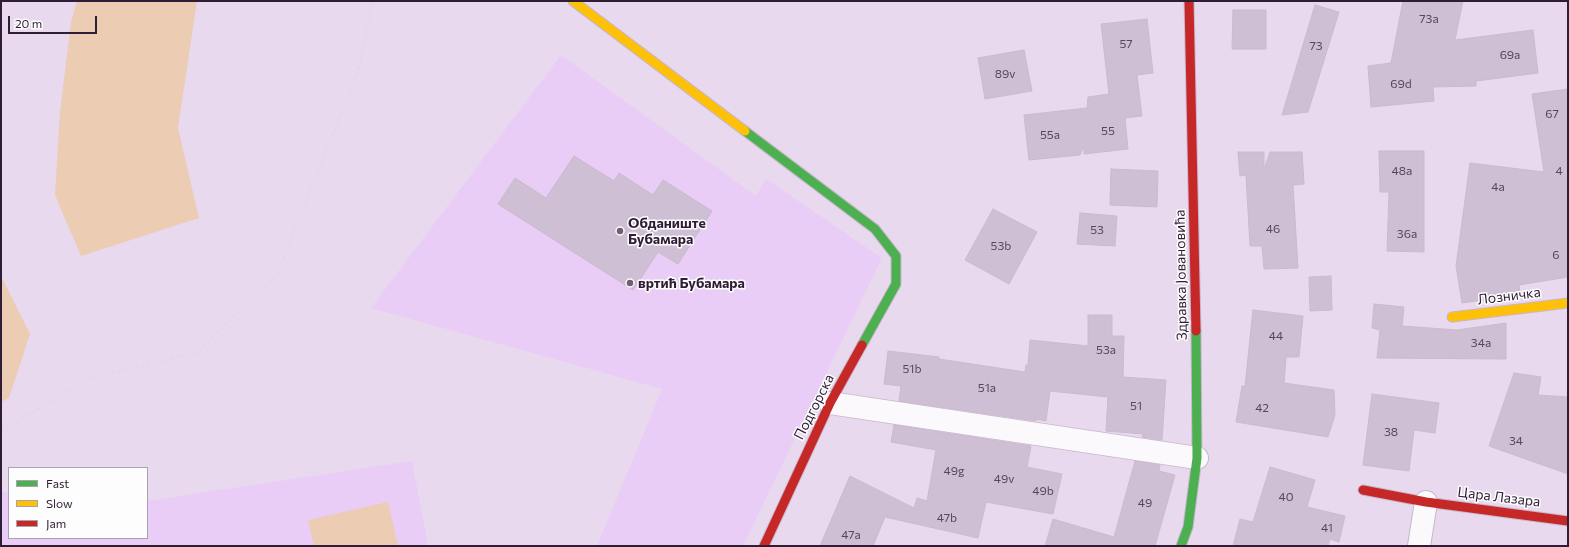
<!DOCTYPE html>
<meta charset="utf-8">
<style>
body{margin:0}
#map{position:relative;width:1569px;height:547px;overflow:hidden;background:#e8d9ef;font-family:Commissioner,sans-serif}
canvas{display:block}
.frame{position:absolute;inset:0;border:2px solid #2e1d35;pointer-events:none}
.legend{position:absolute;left:8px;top:467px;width:140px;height:72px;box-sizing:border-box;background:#fdfdfd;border:1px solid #aaa3ad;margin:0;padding:5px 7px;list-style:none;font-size:12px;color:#2e1d35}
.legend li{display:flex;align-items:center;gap:8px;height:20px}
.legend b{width:20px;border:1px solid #aaa3ad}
.scale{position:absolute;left:8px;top:16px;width:89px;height:18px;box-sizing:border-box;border:2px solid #2e1d35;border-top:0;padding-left:5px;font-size:12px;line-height:14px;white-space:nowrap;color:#2e1d35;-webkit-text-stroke:3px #fdfdfd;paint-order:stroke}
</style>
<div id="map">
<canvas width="1569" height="547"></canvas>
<div class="frame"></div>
<ul class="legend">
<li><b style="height:5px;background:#4caf50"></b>Fast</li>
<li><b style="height:5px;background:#ffc107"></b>Slow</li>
<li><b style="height:5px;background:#c62828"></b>Jam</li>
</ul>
<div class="scale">20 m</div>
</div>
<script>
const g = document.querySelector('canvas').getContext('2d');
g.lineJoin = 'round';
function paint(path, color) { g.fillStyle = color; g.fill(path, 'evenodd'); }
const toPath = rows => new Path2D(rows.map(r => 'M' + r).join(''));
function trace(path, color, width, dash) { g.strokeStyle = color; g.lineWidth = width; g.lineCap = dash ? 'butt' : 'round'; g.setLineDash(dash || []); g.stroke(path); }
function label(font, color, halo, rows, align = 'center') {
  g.font = font + ' Commissioner,sans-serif'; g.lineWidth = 3; g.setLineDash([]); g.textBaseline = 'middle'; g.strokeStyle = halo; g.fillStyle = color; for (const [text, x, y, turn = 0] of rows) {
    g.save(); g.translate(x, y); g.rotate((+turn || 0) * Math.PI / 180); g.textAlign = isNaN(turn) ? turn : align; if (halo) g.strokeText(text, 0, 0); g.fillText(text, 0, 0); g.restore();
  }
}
paint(toPath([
 [561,55,756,196,766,179,882,258,743,546,597,546,662,389,371,308],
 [412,461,428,546,1,546,1,491,9,493,9,538,147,538,147,501]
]), '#e9cdf6');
paint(toPath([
 [77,1,197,1,178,128,199,218,81,256,55,195,60,112,71,22],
 [1,276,30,334,9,398,1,402],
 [388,502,398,546,314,546,308,520]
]), '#ecccb3');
const building = toPath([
 [1403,1,1463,1,1455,40,1533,30,1538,73,1476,81,1476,86,1433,87,1434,101,1371,107,1368,66,1391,63,1403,1],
 [1315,5,1339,12,1308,112,1282,115,1315,5],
 [1233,10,1266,10,1266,49,1232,49,1233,10],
 [1147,19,1153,73,1137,75,1142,116,1125,118,1128,149,1084,154,1084,146,1080,155,1029,160,1024,115,1087,108,1088,97,1109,94,1101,24,1147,19],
 [1024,50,1032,91,985,99,978,58,1024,50],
 [1568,89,1568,277,1519,285,1520,295,1462,303,1456,266,1470,163,1544,172,1532,94,1568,89],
 [1379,151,1424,151,1424,252,1387,251,1389,192,1380,192,1379,151],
 [1238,152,1264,152,1264,170,1270,152,1302,152,1304,184,1293,185,1298,268,1264,269,1262,246,1250,246,1246,175,1240,176,1238,152],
 [574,156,614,181,619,173,653,195,663,180,712,211,678,264,658,252,633,290,498,204,515,178,546,198,574,156],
 [1111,169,1158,171,1157,207,1110,205,1111,169],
 [993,209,1037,232,1009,284,965,260,993,209],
 [1080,213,1117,216,1115,246,1077,244,1080,213],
 [1331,276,1332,310,1310,311,1309,277,1331,276],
 [1374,304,1404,307,1402,326,1457,330,1506,323,1506,359,1377,358,1380,330,1372,328,1374,304],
 [1253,310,1303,316,1299,357,1286,357,1284,383,1334,390,1335,415,1328,437,1236,422,1242,386,1245,386,1253,310],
 [1088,315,1112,315,1112,336,1124,336,1123,377,1166,380,1162,440,1142,437,1143,434,1106,431,1108,397,1050,391,1046,421,1036,419,1036,421,899,401,901,386,884,384,888,351,939,357,939,359,1025,372,1026,365,1028,365,1030,340,1088,346,1088,315],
 [1514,373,1541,377,1538,395,1568,397,1568,474,1489,446,1514,373],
 [1372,394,1439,403,1435,433,1414,430,1409,471,1363,465,1372,394],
 [894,425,1031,446,1027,467,1062,474,1053,514,986,502,978,538,885,517,873,546,820,546,850,476,914,508,917,498,927,501,936,450,891,442,894,425],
 [1135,461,1160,465,1159,471,1175,475,1155,546,1045,546,1053,519,1114,537,1135,461],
 [1270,467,1315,480,1307,507,1345,516,1339,542,1330,539,1328,546,1233,546,1240,519,1253,522,1270,467]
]);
paint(building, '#cebfd5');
trace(building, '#c9bad0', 1);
const street = toPath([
 [830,403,1197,458],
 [1419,546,1426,502]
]);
const fast = toPath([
 [745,131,875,229,896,256,896,284,862,345],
 [1181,546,1188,527,1197,458,1196,331]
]);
const slow = toPath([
 [573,1,745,131],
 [1452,317,1568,303]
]);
const jam = toPath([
 [1189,1,1196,331],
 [1363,490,1426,502,1568,521],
 [764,546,830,403,862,345]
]);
trace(street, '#c6b7cc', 24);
trace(fast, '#c6b7cc', 11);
trace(slow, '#c6b7cc', 11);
trace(jam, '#c6b7cc', 11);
trace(toPath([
 [1,431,91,378,196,353,277,275,358,71,373,1]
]), '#e0dbe1', 2.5, [3, 3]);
trace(street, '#fcf9fd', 22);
trace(fast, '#4caf50', 9);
trace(slow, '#ffc107', 9);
trace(jam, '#c62828', 9);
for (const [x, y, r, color] of [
 [620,231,4,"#6f5f76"],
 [630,283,4,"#6f5f76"]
]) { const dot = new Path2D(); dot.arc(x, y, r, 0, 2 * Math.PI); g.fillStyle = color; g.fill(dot); trace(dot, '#fdfdfd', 1.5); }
label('12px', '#58475f', null, [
 ["73a",1429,19],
 ["57",1126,44],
 ["73",1316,46],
 ["69a",1510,55],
 ["89v",1005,74],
 ["69d",1401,84],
 ["67",1552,114],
 ["55",1108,131],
 ["55a",1050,135],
 ["48a",1402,171],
 ["4",1559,171],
 ["4a",1498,187],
 ["46",1273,229],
 ["53",1097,230],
 ["36a",1407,234],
 ["53b",1001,246],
 ["6",1556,255],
 ["44",1276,336],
 ["34a",1481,343],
 ["53a",1106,350],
 ["51b",912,369],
 ["51a",987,388],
 ["51",1136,406],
 ["42",1262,408],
 ["38",1391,432],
 ["34",1516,441],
 ["49g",954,471],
 ["49v",1004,479],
 ["49b",1043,491],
 ["40",1286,497],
 ["49",1145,503],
 ["47b",947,518],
 ["41",1327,528],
 ["47a",851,535]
]);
label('bold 14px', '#2e1d35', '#fdfdfd', [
 ["Обданиште",628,223],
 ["Бубамара",628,239],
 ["вртић Бубамара",638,283]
], 'left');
label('14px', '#2e1d35', '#fdfdfd', [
 ["Здравка Јовановића",1181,275,-91],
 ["Лозничка",1509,296,-7],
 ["Подгорска",814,407,-63],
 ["Цара Лазара",1499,497,7]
]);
</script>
